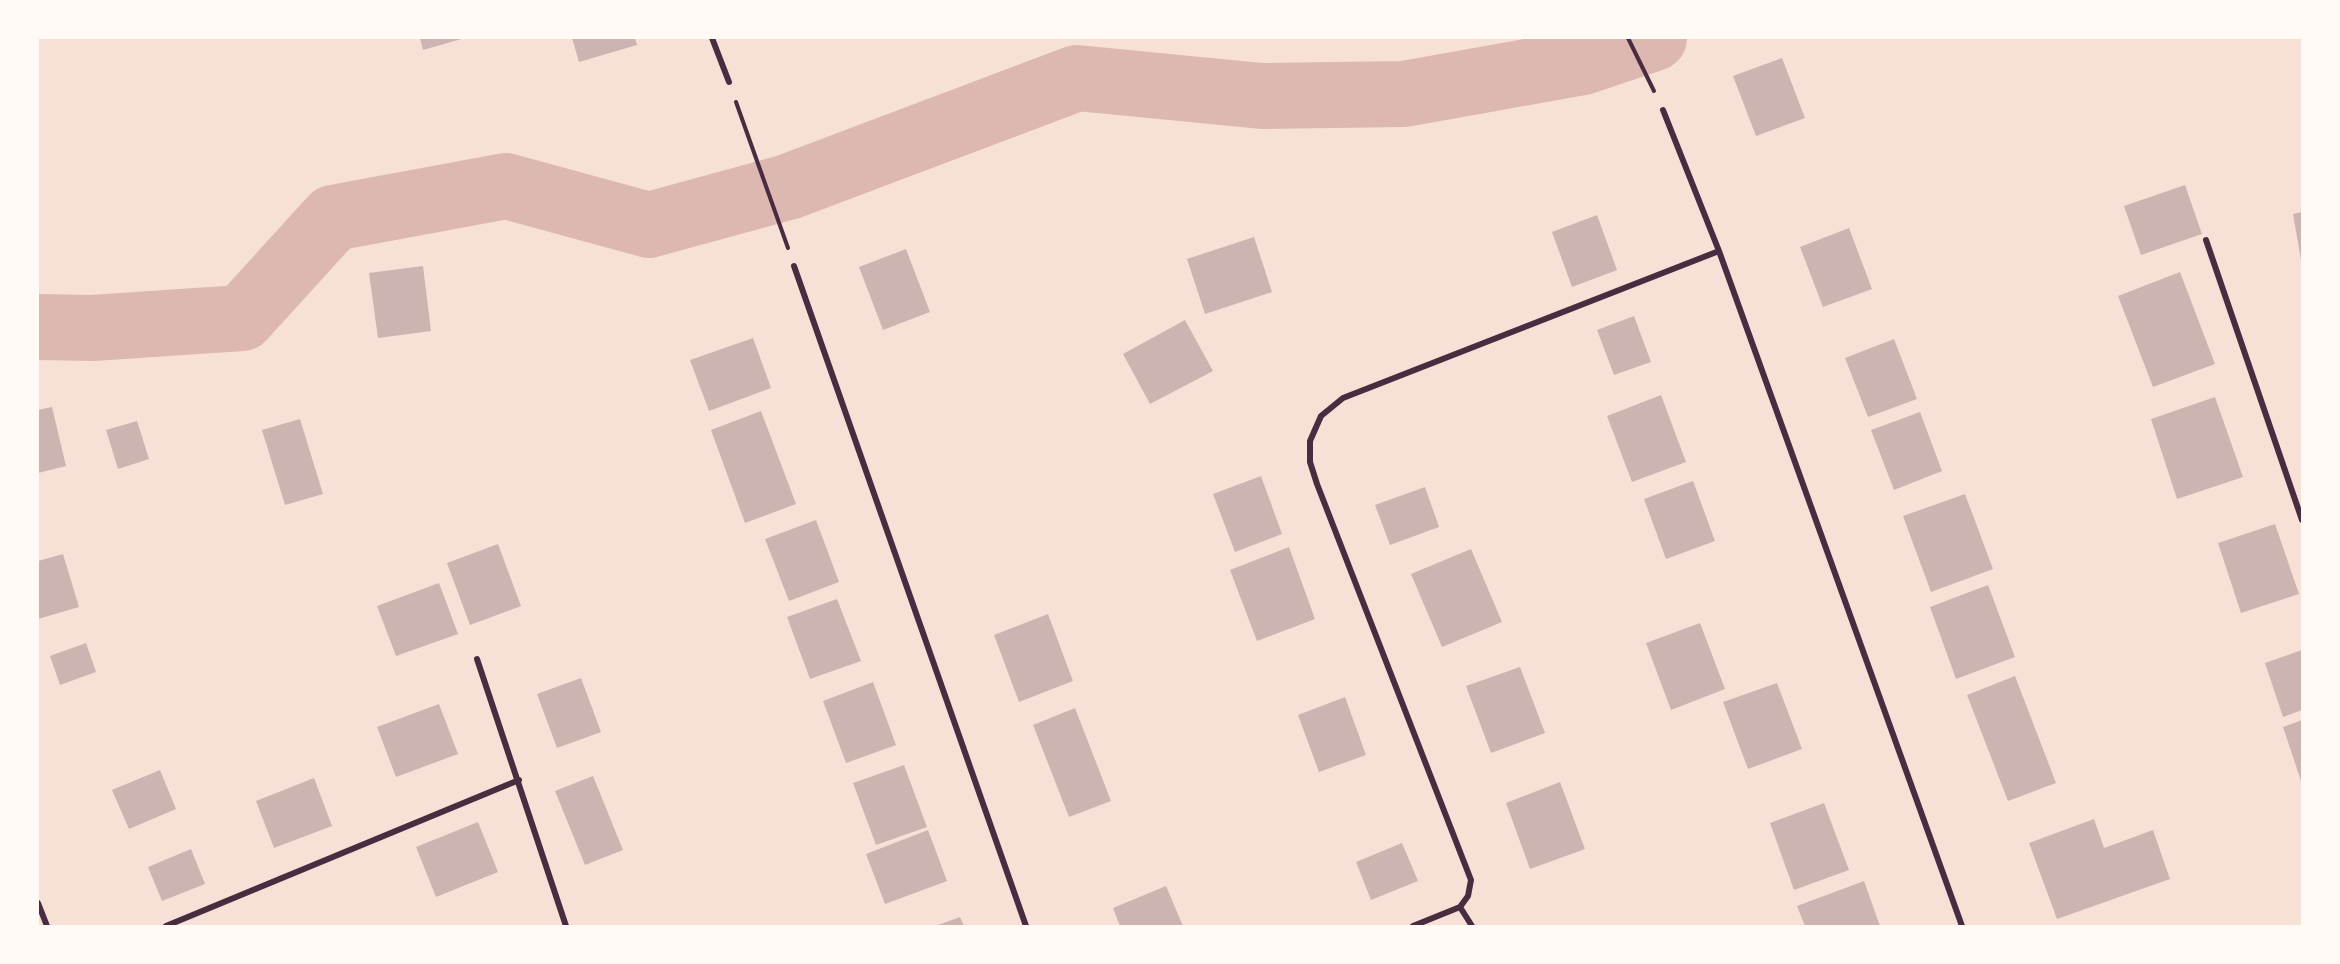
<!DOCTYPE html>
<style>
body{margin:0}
#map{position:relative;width:2340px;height:964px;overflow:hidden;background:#f7e1d7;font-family:Raleway,sans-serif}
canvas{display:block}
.frame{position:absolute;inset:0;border:39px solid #fffaf5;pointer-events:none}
</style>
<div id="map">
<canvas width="2340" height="964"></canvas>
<div class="frame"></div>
</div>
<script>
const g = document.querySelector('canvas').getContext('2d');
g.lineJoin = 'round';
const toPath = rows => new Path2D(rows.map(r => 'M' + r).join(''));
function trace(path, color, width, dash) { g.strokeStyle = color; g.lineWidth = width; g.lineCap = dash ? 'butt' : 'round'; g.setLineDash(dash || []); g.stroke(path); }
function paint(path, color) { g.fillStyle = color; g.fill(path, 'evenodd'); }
trace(toPath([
 [38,327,92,328,242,318,333,218,506,186,649,225,788,187,1077,78,1262,96,1404,94,1583,62,1654,38]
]), '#dcb8b0', 66);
paint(toPath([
 [420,38,465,38,423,50],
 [572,38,635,38,637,45,579,62],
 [1782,58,1805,118,1756,136,1733,76],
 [2185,185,2202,234,2141,255,2124,206],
 [2302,212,2302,260,2301,260,2293,214],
 [1597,215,1617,270,1572,287,1552,232],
 [1849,228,1872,289,1823,307,1800,247],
 [1254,237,1272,292,1205,314,1187,259],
 [906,249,930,312,883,330,859,267],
 [423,266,431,331,378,338,369,273],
 [2180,272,2215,364,2153,387,2118,296],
 [1634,316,1651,362,1614,375,1597,330],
 [1185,320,1213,371,1150,404,1123,354],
 [753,338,771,388,709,411,690,360],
 [1894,339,1917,399,1868,417,1845,358],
 [1661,395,1686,462,1632,482,1607,416],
 [2215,397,2243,477,2177,499,2151,419],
 [52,407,66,466,38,473,38,410],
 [761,411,796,504,745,523,711,430],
 [1920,412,1942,471,1894,490,1871,430],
 [300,419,323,494,285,505,262,430],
 [137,421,149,459,118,469,106,430],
 [1261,476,1282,534,1235,552,1213,494],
 [1693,481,1715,541,1666,559,1644,499],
 [1425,487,1439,527,1390,545,1375,505],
 [1965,494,1993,569,1931,592,1903,516],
 [816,520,839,582,789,601,765,539],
 [2275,524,2299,594,2241,613,2218,543],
 [498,544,521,606,470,625,447,563],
 [1289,547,1315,619,1257,641,1230,570],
 [1471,549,1502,622,1442,647,1411,574],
 [63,554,79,607,38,619,38,561],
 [439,583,458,634,396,656,377,606],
 [1988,585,2015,657,1956,679,1930,607],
 [837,599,861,661,810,679,787,617],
 [1048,614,1073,681,1019,702,994,635],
 [1700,623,1725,689,1671,710,1646,643],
 [86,643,96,672,60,685,50,656],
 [2302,650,2302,710,2283,717,2265,663],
 [1520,667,1545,733,1491,753,1466,686],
 [2015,676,2056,783,2008,801,1967,695],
 [581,678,601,732,557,748,537,694],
 [873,682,896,745,846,763,823,701],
 [1777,683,1802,749,1748,769,1723,702],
 [1345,697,1366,755,1319,772,1298,715],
 [439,704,458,754,396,777,377,727],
 [1075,708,1111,801,1069,817,1033,725],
 [2302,720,2302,784,2283,727],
 [904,765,927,827,876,845,853,783],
 [160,770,176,809,129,829,112,790],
 [593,776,623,850,585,865,555,791],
 [314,778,332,826,274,848,256,801],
 [1560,782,1585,849,1530,869,1506,803],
 [1824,803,1849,870,1794,890,1770,823],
 [2094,819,2104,848,2153,830,2170,879,2057,919,2029,843],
 [478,822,498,872,436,897,416,847],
 [928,830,947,881,885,904,866,854],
 [1402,843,1418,881,1371,900,1356,862],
 [191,849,205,884,162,901,148,867],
 [1864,881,1880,926,1805,926,1797,906],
 [1166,886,1183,926,1120,926,1113,908],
 [960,917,964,926,935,926]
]), '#ccb4b1');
trace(toPath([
 [1628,38,1654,91],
 [736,102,788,248]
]), '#4a2c40', 4);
trace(toPath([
 [712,38,729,82],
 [1663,110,1719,251,1962,926],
 [2206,240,2302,520],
 [794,266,1026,926],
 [477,659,566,926],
 [38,903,47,926],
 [1460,907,1472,926],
 [166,926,519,780],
 [1413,926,1460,907,1468,896,1471,880,1317,484,1310,462,1310,441,1321,416,1343,398,1719,251]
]), '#4a2c40', 6);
</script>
